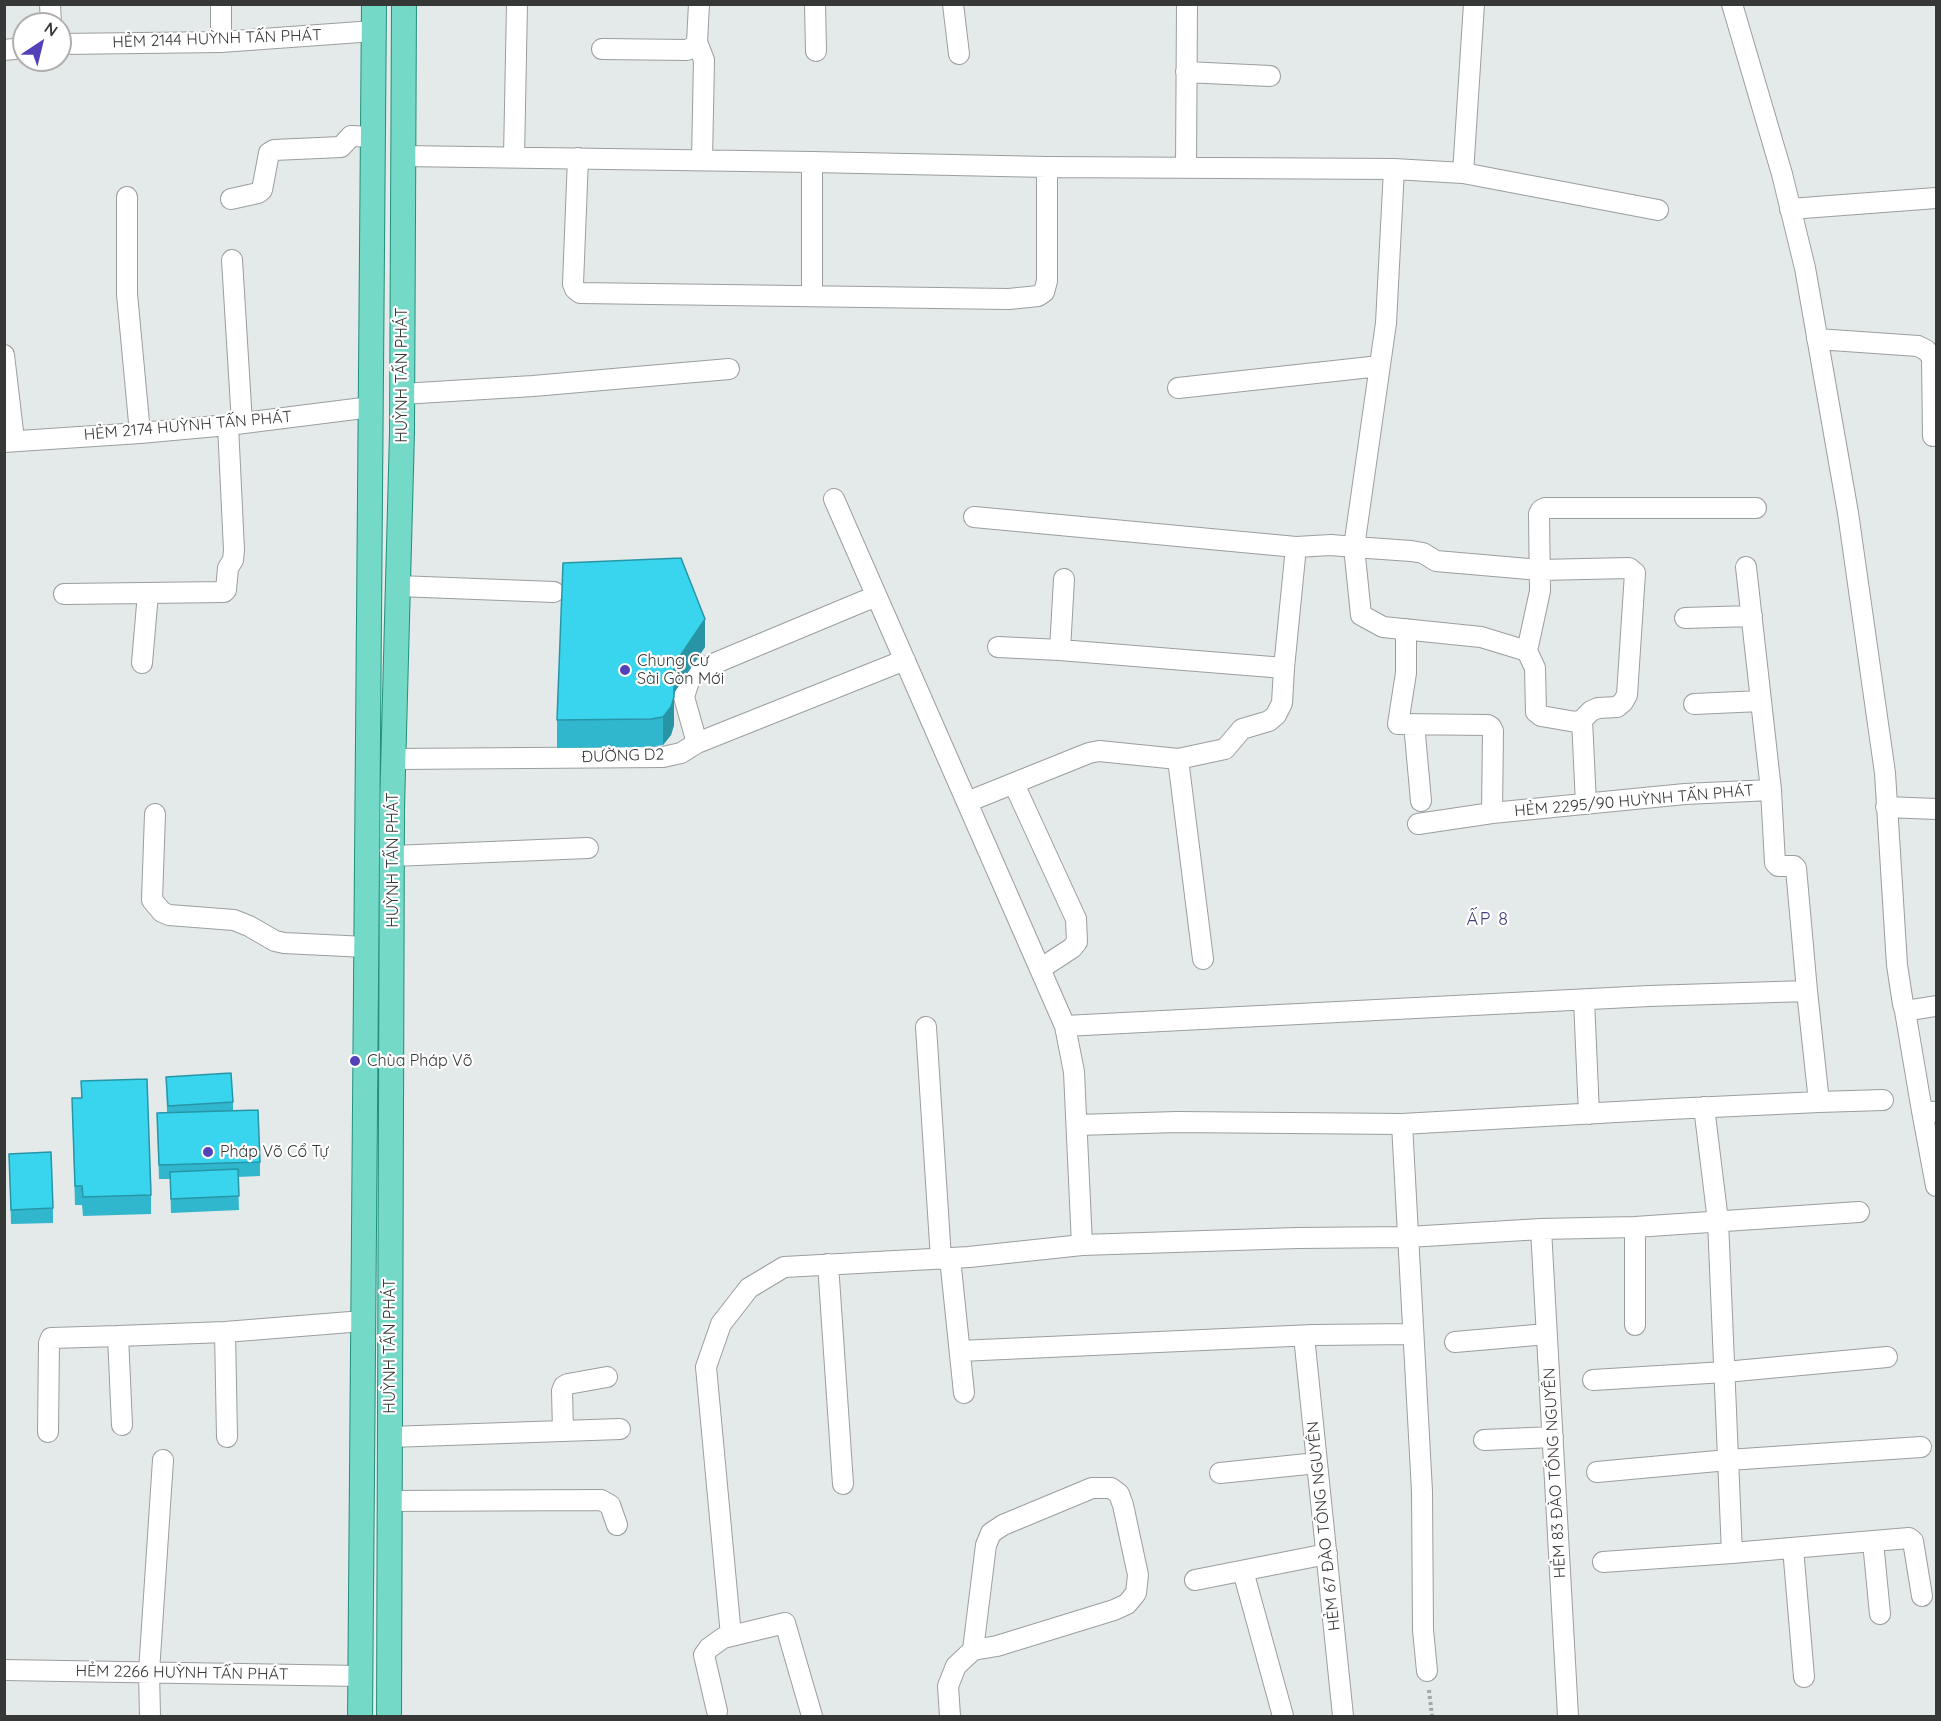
<!DOCTYPE html>
<meta charset="utf-8">
<style>
body{margin:0}
#map{position:relative;width:1941px;height:1721px;overflow:hidden;background:#e4e9e9;font-family:Quicksand,sans-serif}
canvas{display:block}
.frame{position:absolute;inset:0;border:6px solid #363737;pointer-events:none}
.north{position:absolute;left:12px;top:12px;width:60px;height:60px;box-sizing:border-box;background:#fff;border:2px solid #afafaf;border-radius:50%;rotate:35deg;font-size:16px;font-weight:700;line-height:24px;text-align:center;color:#363737}
.north::after{content:'';display:block;margin:auto;width:21px;height:27px;background:#5341b8;clip-path:polygon(50% 0,100% 100%,50% 72%,0 100%)}
</style>
<div id="map">
<canvas width="1941" height="1721"></canvas>
<div class="frame"></div>
<div class="north">N</div>
</div>
<script>
const g = document.querySelector('canvas').getContext('2d');
g.lineJoin = 'round';
const toPath = rows => new Path2D(rows.map(r => 'M' + r).join(''));
function trace(path, color, width, dash) { g.strokeStyle = color; g.lineWidth = width; g.lineCap = dash ? 'butt' : 'round'; g.setLineDash(dash || []); g.stroke(path); }
function paint(path, color) { g.fillStyle = color; g.fill(path, 'evenodd'); }
function label(font, color, halo, rows, align = 'center') {
  g.font = font + ' Quicksand,sans-serif'; g.lineWidth = 4.5; g.setLineDash([]); g.textBaseline = 'middle'; g.strokeStyle = halo; g.fillStyle = color; for (const [text, x, y, turn = 0] of rows) {
    g.save(); g.translate(x, y); g.rotate((+turn || 0) * Math.PI / 180); g.textAlign = isNaN(turn) ? turn : align; if (halo) g.strokeText(text, 0, 0); g.fillText(text, 0, 0); g.restore();
  }
}
const minor = toPath([
 [50,4,51,24],
 [221,4,221,42],
 [815,4,816,51],
 [953,4,959,54],
 [1732,4,1782,174,1805,268,1848,513,1885,773,1897,965,1903,1004,1905,1011,1936,1006],
 [697,42,704,60,702,160],
 [60,44,221,42,374,31],
 [602,49,687,50,693,47,697,42,699,4],
 [4,50,24,48],
 [1186,72,1270,76],
 [403,156,812,162,1047,167,1394,169,1463,173,1658,210],
 [514,157,517,4],
 [578,158,573,284,575,289,580,293,1009,299,1038,296,1044,292,1047,281,1047,167],
 [1186,167,1187,4],
 [1463,173,1474,4],
 [127,197,127,294,140,433],
 [231,199,258,193,262,190,269,153,274,150,341,147,351,136,373,137],
 [1790,209,1936,198],
 [232,260,242,423],
 [812,296,812,162],
 [1817,339,1918,346,1926,350,1932,357,1933,436],
 [4,355,14,440],
 [1178,388,1380,366],
 [402,394,533,386,729,369],
 [4,442,140,433,228,425,371,407],
 [834,499,877,597],
 [974,517,1296,547,1331,545,1354,547,1411,551,1423,553,1436,561,1540,570,1629,568,1635,573,1627,695,1623,702,1617,707,1598,708,1591,711,1582,720,1576,722,1541,716,1536,712,1535,668,1527,651,1481,637,1383,627,1361,615,1354,547,1386,323,1394,169],
 [1064,579,1060,650,1284,668,1296,547],
 [398,586,554,592],
 [64,594,224,592,226,590,228,568,233,560,234,550,228,425],
 [1685,618,1752,616],
 [1406,629,1406,673,1398,724,1488,725,1491,727,1493,731,1492,813],
 [998,647,1060,650],
 [1527,651,1540,591,1539,514,1541,510,1545,508,1756,508],
 [142,663,148,593],
 [1694,704,1761,701],
 [1582,720,1586,804],
 [1414,724,1421,801],
 [697,743,684,697,689,681,701,669,864,601,877,597,1065,1026,1074,1072,1082,1245],
 [394,759,663,757,681,753,697,743,905,660],
 [1178,759,1225,749,1242,729,1269,721,1276,715,1282,703,1284,668],
 [1014,784,1076,919,1077,942,1072,948,1040,969],
 [1771,790,1775,863,1778,866,1794,866,1796,868,1807,991],
 [967,802,1089,753,1099,751,1178,759,1203,959],
 [1886,807,1936,809],
 [155,814,152,900,162,912,169,915,234,920,249,926,275,941,284,943,366,947],
 [1418,824,1492,813,1685,794,1771,790,1746,567],
 [393,856,588,848],
 [1584,1000,1589,1114],
 [1905,1011,1922,1111,1936,1112],
 [1065,1026,1649,996,1807,991,1819,1102,1670,1109,1402,1124,1177,1122,1077,1125],
 [926,1027,941,1259],
 [1819,1102,1883,1100],
 [1704,1107,1718,1221,1732,1553],
 [1922,1111,1936,1186],
 [1402,1124,1422,1491,1423,1630,1427,1671],
 [1541,1229,1568,1716],
 [950,1258,964,1393],
 [828,1264,843,1484],
 [1635,1325,1635,1227],
 [225,1332,227,1437],
 [1304,1336,1343,1716],
 [1455,1342,1547,1334],
 [960,1351,1313,1335,1413,1334],
 [1593,1380,1725,1372,1887,1357],
 [122,1425,118,1336,225,1332,363,1321],
 [563,1431,562,1391,564,1386,568,1384,607,1377],
 [48,1432,49,1343,51,1338,118,1336],
 [390,1437,620,1429],
 [1484,1440,1553,1437],
 [1597,1472,1728,1460,1921,1447],
 [1220,1473,1317,1463],
 [389,1501,601,1500,610,1505,617,1525],
 [1873,1542,1880,1614],
 [1793,1548,1804,1677],
 [1603,1562,1732,1553,1909,1538,1913,1541,1922,1596],
 [1243,1571,1283,1716],
 [1195,1580,1327,1554],
 [731,1636,706,1367,721,1324,749,1288,784,1267,969,1257,1082,1245,1297,1238,1408,1237,1541,1229,1635,1227,1859,1212],
 [4,1670,360,1676],
 [717,1711,704,1655,709,1648,723,1638,785,1623,812,1716],
 [150,1716,149,1672,163,1460],
 [950,1716,948,1686,956,1666,973,1650,997,1646,1114,1610,1127,1604,1136,1593,1138,1575,1123,1505,1119,1494,1111,1488,1092,1488,1003,1525,991,1533,986,1545,973,1650]
]);
const major = toPath([
 [360,1716,374,4],
 [389,1716,392,809,402,432,404,4]
]);
trace(minor, '#9a9e9e', 22);
trace(major, '#22907c', 26);
trace(toPath([
 [1429,1690,1432,1716]
]), '#a3a6a6', 4, [3, 3]);
trace(minor, '#fff', 20);
trace(major, '#74d9c7', 24);
paint(toPath([
 [705,647,674,693,674,725,671,735,663,745,651,747,557,748,557,720],
 [166,1077,233,1102,233,1111,260,1162,260,1176,238,1177,239,1210,171,1213,170,1179,159,1179,157,1113,167,1112],
 [81,1081,151,1195,151,1214,83,1216,82,1205,75,1205,72,1098,81,1098],
 [9,1154,53,1208,53,1223,11,1224]
]), '#31b7cd');
paint(toPath([
 [705,619,705,647,674,693,674,725,671,735,663,745,663,717,674,665]
]), '#2895a7');
const building = toPath([
 [681,558,705,619,674,665,674,697,671,707,663,717,651,719,557,720,563,563,681,558],
 [231,1073,233,1102,168,1106,166,1077,231,1073],
 [147,1079,151,1195,83,1197,82,1186,75,1186,72,1098,82,1098,81,1081,147,1079],
 [258,1110,260,1162,159,1165,157,1113,258,1110],
 [51,1152,53,1208,11,1210,9,1154,51,1152],
 [238,1169,239,1196,171,1199,170,1172,238,1169]
]);
paint(building, '#39d5ee');
trace(building, '#2895a7', 1.5);
for (const [x, y, r, color] of [
 [625,670,6,"#5341b8"],
 [355,1061,6,"#5341b8"],
 [208,1152,6,"#5341b8"]
]) { const dot = new Path2D(); dot.arc(x, y, r, 0, 2 * Math.PI); g.fillStyle = color; g.fill(dot); trace(dot, '#fff', 2); }
label('16px', '#363737', '#fff', [
 ["HẺM 2144 HUỲNH TẤN PHÁT",217,39,-2],
 ["HUỲNH TẤN PHÁT",402,375,-90],
 ["HẺM 2174 HUỲNH TẤN PHÁT",188,426,-5],
 ["ĐƯỜNG D2",623,756,-2],
 ["HẺM 2295/90 HUỲNH TẤN PHÁT",1634,801,-5],
 ["HUỲNH TẤN PHÁT",393,860,-90],
 ["HUỲNH TẤN PHÁT",390,1346,-90],
 ["HẺM 83 ĐÀO TỐNG NGUYÊN",1555,1473,-93],
 ["HẺM 67 ĐÀO TÔNG NGUYÊN",1324,1526,-96],
 ["HẺM 2266 HUỲNH TẤN PHÁT",182,1673,1]
]);
label('16px', '#363737', '#fff', [
 ["Chung Cư",637,661],
 ["Sài Gòn Mới",637,679],
 ["Chùa Pháp Võ",367,1061],
 ["Pháp Võ Cổ Tự",220,1152]
], 'left');
g.letterSpacing = '1.5px';
label('18px', '#413d7a', '#fff', [
 ["ẤP 8",1488,920]
]);
g.letterSpacing = '0px';
</script>
